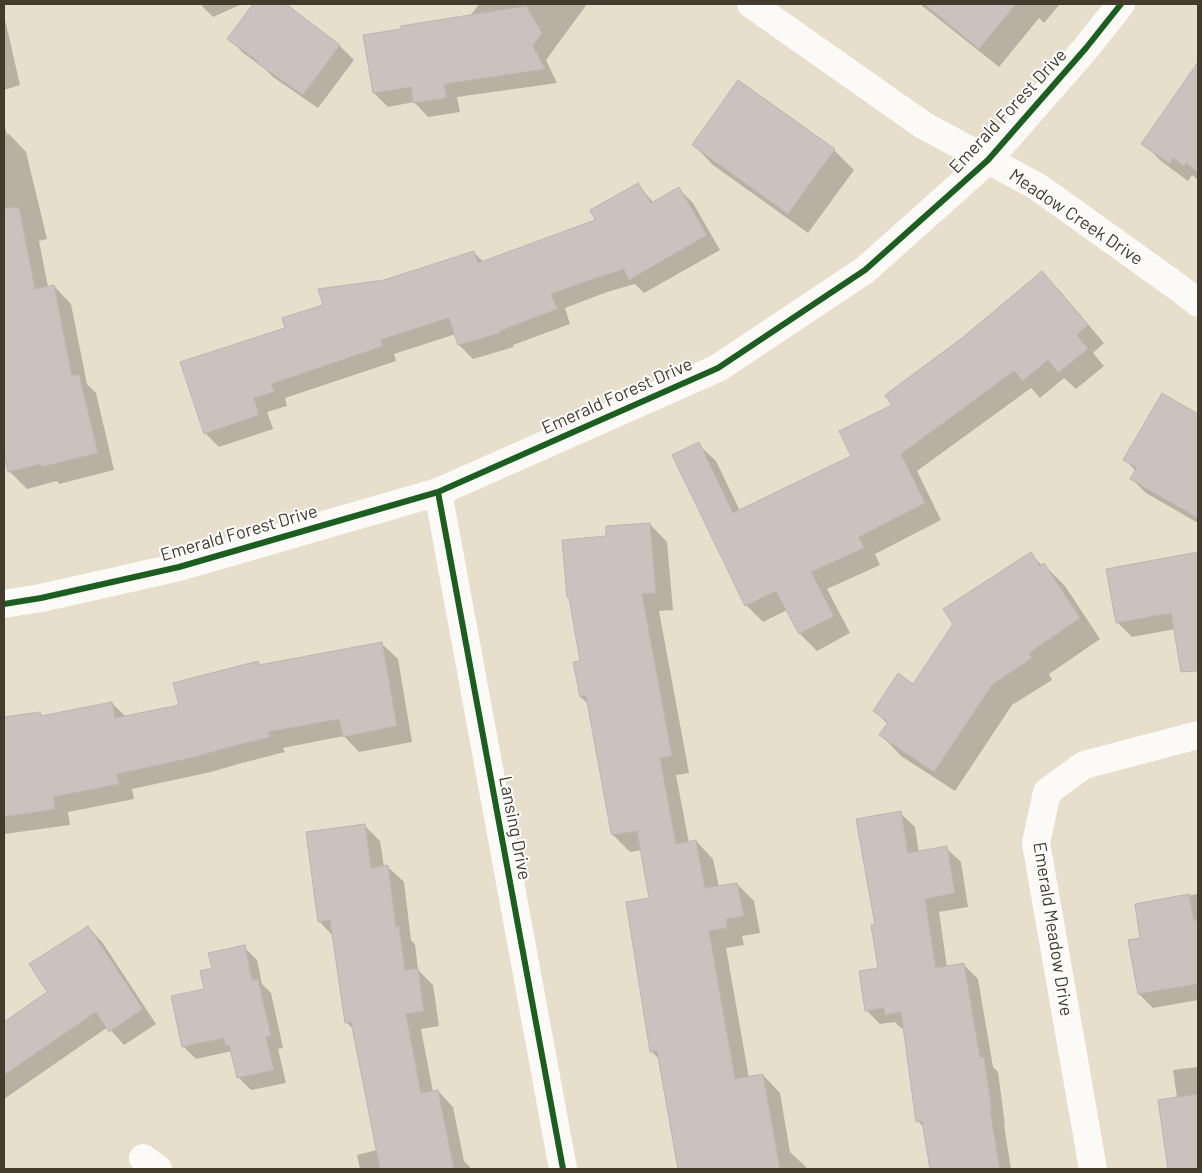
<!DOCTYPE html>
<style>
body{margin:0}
#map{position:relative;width:1202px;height:1173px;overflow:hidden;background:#e7decc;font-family:Barlow,sans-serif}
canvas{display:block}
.frame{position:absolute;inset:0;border:5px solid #423b2e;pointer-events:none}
</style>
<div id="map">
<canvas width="1202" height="1173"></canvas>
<div class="frame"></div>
</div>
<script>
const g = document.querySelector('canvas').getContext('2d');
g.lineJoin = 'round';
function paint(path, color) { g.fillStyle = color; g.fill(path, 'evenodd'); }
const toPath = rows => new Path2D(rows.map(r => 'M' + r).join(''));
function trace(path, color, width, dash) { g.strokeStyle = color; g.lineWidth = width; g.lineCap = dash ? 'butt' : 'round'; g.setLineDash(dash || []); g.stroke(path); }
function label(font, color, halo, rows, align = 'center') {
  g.font = font + ' Barlow,sans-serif'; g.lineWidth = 4; g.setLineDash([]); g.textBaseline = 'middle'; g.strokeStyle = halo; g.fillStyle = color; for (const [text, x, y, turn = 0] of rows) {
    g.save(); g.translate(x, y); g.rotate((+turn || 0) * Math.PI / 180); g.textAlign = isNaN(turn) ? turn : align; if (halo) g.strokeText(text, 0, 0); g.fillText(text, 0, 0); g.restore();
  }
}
paint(toPath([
 [200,4,242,4,213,17],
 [254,4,282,4,340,46,354,60,318,108,273,77,263,67,243,53,229,38],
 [479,4,587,4,546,60,557,83,457,97,460,112,428,117,414,102,388,107,374,93,470,16],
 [920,4,1060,4,1044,23,1039,18,999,67],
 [4,15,20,85,4,90],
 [1184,85,1198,96,1198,180,1192,175,1188,181,1161,161,1143,143],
 [4,122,7,135,9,134,26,152,47,239,39,241,48,287,54,286,71,304,87,384,96,393,114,470,59,484,57,481,27,489,9,471,4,447],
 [694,145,834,150,854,170,808,233,713,165],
 [638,185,654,203,679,189,693,203,720,250,644,293,635,284,607,292,565,308,570,324,513,345,514,347,473,359,459,345,456,334,394,354,396,361,285,398,287,406,267,412,273,429,219,447,205,433,287,329,325,305,384,281,474,253,484,262,597,220],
 [1042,273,1059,290,1104,343,1093,353,1104,366,1076,389,1064,378,1040,398,1031,388,917,471,941,520,875,554,880,565,827,589,850,633,817,651,800,634,787,610,763,622,746,605,698,444,716,461,740,511,853,457,893,405,963,339],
 [1162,395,1198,415,1198,523,1146,493,1132,479,1136,471,1125,460],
 [650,524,667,542,673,610,659,611,689,773,676,775,689,843,696,841,713,859,719,887,737,884,754,901,760,933,742,936,744,945,726,948,749,1078,763,1075,780,1093,790,1152,808,1169,690,1169,677,1156,660,1060,652,1052,651,899,642,850,630,852,613,835,588,704,581,697,574,663,581,662,571,599,568,596,608,537],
 [1198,553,1198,655,1191,656,1175,629,1132,637,1118,623,1108,570],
 [1030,554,1043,566,1044,565,1065,586,1100,639,1049,674,1052,680,1012,705,955,791,901,756,881,735,888,724,874,711,913,685],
 [382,644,398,659,412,742,359,752,344,736,283,748,285,752,242,763,211,772,132,789,134,799,68,812,70,825,4,834,4,719,40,714,43,717,112,703,126,717,180,706,258,662,262,666],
 [900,813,915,827,919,853,946,848,961,862,968,907,939,912,947,967,964,965,978,979,993,1067,998,1072,1005,1125,1004,1125,1011,1169,931,1169,924,1128,918,1121,904,1028,901,1028,895,1022,880,1024,866,1010,880,969,876,926],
 [364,825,380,841,384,867,388,867,404,882,411,940,415,944,418,970,433,985,439,1026,421,1029,433,1092,438,1091,453,1107,464,1161,470,1167,471,1169,360,1169,357,1155,377,1150,354,1030,346,1022,333,936,319,921],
 [1198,894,1198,1000,1153,1008,1139,994,1142,939,1136,905],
 [88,927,102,942,156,1024,124,1045,108,1027,4,1099,4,1023,49,993],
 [244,947,257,960,262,984,271,993,283,1048,278,1049,286,1083,251,1090,238,1077,232,1051,196,1059,183,1046,213,969],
 [1198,1067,1198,1169,1169,1169,1160,1101,1177,1098,1173,1070]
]), '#0003');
const building = toPath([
 [253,4,286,4,340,45,303,95,257,63,259,62,227,39,253,4],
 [924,4,1016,4,979,49,924,4],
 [526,6,542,33,533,46,545,69,444,84,447,98,413,103,411,87,373,93,363,35,401,29,401,26,526,6],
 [1198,62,1198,172,1186,163,1184,166,1173,158,1170,164,1141,144,1198,62],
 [738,80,835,149,788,214,692,145,738,80],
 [638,183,651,203,679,187,707,235,629,280,624,269,593,279,551,294,557,309,500,331,500,333,458,345,449,318,380,340,383,346,271,384,274,392,254,398,259,415,204,434,180,362,285,328,282,318,323,305,318,289,384,280,474,251,478,263,595,220,590,210,638,183],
 [19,207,35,289,54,285,72,376,79,374,98,453,41,467,40,464,8,472,4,452,4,208,19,207],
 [1042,271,1088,325,1077,335,1088,349,1058,373,1048,360,1023,381,1014,371,901,454,925,503,859,537,864,548,811,572,834,616,799,634,776,591,745,606,672,455,699,442,733,513,851,456,839,431,892,405,885,395,962,338,1042,271],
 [1162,393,1198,414,1198,518,1130,479,1137,468,1123,460,1162,393],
 [650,523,656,593,642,594,672,756,660,758,676,844,696,840,705,888,737,883,744,916,726,919,727,928,709,931,735,1079,763,1074,780,1169,678,1169,657,1051,650,1052,626,902,649,898,637,831,612,835,611,833,586,696,580,697,573,662,580,661,569,597,567,597,562,540,606,536,606,526,650,523],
 [1031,552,1040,566,1044,563,1080,618,1029,653,1032,658,992,685,934,772,879,735,888,722,873,711,898,673,913,684,953,624,943,609,1031,552],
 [1198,552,1198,671,1181,672,1171,613,1116,623,1106,569,1198,552],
 [382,642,397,726,343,737,339,719,268,732,270,737,226,748,195,757,117,774,119,784,53,797,55,809,4,817,4,717,40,712,41,716,112,702,115,718,179,705,173,683,258,661,259,665,382,642],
 [901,811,908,853,947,846,955,893,925,899,936,968,964,963,980,1057,984,1057,992,1111,990,1111,1000,1169,930,1169,922,1121,916,1122,901,1012,885,1015,884,1008,865,1011,859,971,878,968,871,925,875,925,856,819,901,811],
 [365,824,371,868,388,865,396,927,399,926,405,970,418,968,424,1011,406,1014,421,1093,438,1090,454,1169,380,1169,351,1022,345,1023,330,920,318,922,306,832,365,824],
 [1189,894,1194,921,1198,920,1198,984,1138,994,1128,940,1140,938,1135,904,1189,894],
 [88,926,143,1009,109,1032,96,1012,4,1075,4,1022,47,992,29,964,88,926],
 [245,945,252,980,258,979,271,1036,266,1037,274,1070,237,1078,229,1045,226,1046,224,1038,182,1047,171,996,204,989,200,971,212,968,208,953,245,945],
 [1198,1094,1198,1169,1168,1169,1158,1100,1198,1094]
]);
paint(building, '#ccc1be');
trace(building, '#beb4b0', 1);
trace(toPath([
 [751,4,923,125,1038,187,1179,288,1198,303],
 [438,492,563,1169],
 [143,1158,158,1169],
 [1093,1169,1036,843,1047,792,1084,765,1198,735]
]), '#fbfaf7', 28);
trace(toPath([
 [4,604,41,598,179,567,438,492,718,368,865,270,958,187,988,160,1086,48,1121,4]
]), '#fbfaf7', 28);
trace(toPath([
 [438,492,563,1169],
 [4,604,41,598,179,567,438,492,718,368,865,270,958,187,988,160,1086,48,1121,4]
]), '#1b5e20', 6);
label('18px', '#423b2e', '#fff', [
 ["Emerald Forest Drive",1008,111,-47],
 ["Meadow Creek Drive",1076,217,34],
 ["Emerald Forest Drive",617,396,-24],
 ["Emerald Forest Drive",239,533,-16],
 ["Lansing Drive",515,828,79],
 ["Emerald Meadow Drive",1053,929,81]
]);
</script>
